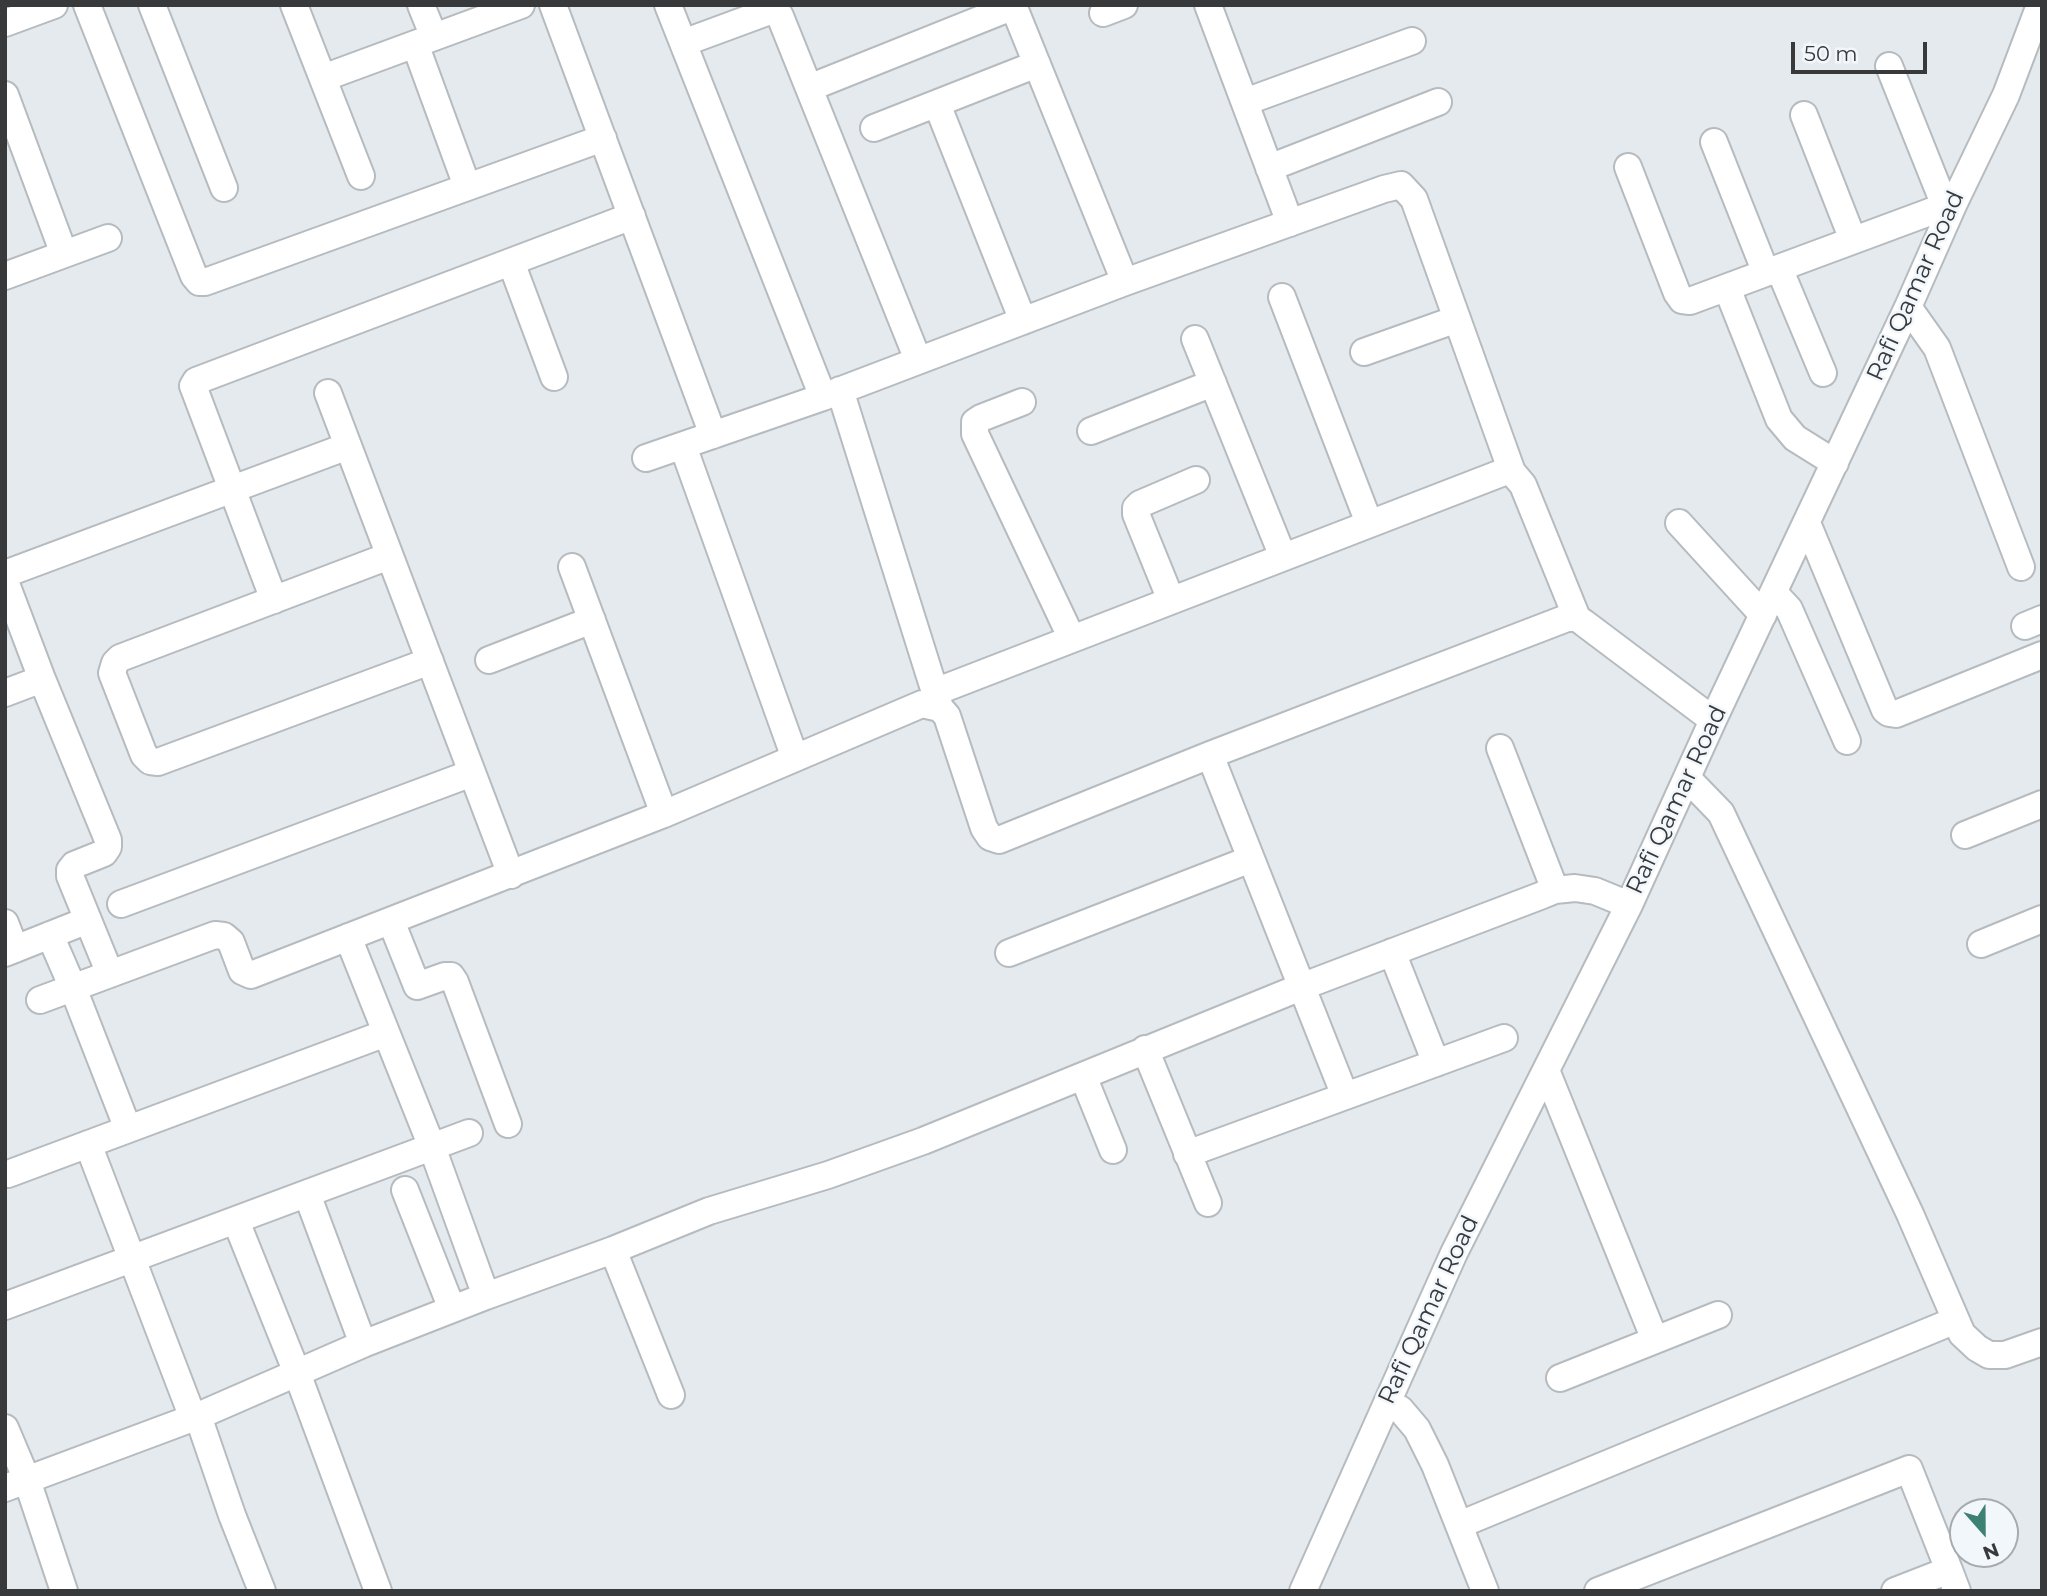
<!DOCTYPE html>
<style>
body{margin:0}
#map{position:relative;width:2047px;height:1596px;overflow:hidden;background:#e4eaee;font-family:Montserrat,sans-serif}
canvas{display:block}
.frame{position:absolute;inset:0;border:7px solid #37393b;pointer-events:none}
.north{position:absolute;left:1949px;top:1498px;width:70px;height:70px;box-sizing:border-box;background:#f2f7fc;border:2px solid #a7abaf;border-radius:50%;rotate:159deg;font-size:19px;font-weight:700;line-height:28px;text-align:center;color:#37393b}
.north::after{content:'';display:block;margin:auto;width:24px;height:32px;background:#3d8175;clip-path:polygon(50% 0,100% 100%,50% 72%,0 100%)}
.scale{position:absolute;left:1791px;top:42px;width:136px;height:32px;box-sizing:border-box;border:4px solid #37393b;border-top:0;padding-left:9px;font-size:21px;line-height:24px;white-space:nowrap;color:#37393b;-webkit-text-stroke:5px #f2f7fc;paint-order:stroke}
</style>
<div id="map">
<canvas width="2047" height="1596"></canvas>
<div class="frame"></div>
<div class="north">N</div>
<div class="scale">50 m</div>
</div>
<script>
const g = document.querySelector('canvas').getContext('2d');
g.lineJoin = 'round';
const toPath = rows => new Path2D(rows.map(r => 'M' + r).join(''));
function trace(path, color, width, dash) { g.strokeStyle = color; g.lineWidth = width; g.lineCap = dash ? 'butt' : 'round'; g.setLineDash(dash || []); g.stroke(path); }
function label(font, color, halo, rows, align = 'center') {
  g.font = font + ' Montserrat,sans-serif'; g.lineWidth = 5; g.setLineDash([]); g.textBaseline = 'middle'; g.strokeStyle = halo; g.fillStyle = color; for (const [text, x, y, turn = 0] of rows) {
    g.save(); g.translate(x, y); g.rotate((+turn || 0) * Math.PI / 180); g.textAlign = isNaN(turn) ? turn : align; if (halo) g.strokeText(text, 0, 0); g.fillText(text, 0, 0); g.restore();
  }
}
const minor = toPath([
 [87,5,194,276,199,282,205,282,603,138],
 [152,5,224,188],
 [294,5,361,176],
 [421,5,434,37],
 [553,5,713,435],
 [668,5,823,397],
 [1013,5,1125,282],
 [1208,5,1290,223],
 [1103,13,1124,5],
 [5,23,54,5],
 [683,43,767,12,775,12,780,16,918,360],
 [415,44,467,186],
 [1889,66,1945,206],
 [323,78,521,5],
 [809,88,1014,6],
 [5,95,64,254],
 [1245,102,1412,41],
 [937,104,1023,321],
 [1804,115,1853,240],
 [874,128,1037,64],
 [1714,142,1766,273],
 [1628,167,1677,293,1682,300,1690,301,1954,203],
 [1269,168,1438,102],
 [511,262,554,377],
 [1779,268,1823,373],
 [5,276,108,238],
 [1727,288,1779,419,1795,438,1835,463],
 [1282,297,1369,523],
 [1908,307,1937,348,2021,567],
 [1195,339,1283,557],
 [1364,352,1457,319],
 [840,390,940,708],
 [328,393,511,875],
 [1022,402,981,418,975,422,975,434,1072,639],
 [1091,431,1213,383],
 [683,446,795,758],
 [646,458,823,397,1125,282,1384,189,1401,185,1414,199,1512,472],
 [1679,523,1763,615],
 [1807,523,1885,710,1889,713,1896,714,2042,655],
 [389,556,120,658,115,663,112,673,144,755,150,761,158,762,430,661],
 [572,567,664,814],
 [5,574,348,446],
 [5,581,42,679,108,840,108,847,104,853,74,865,70,870,70,876,110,974],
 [1774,593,1789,609,1847,741],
 [274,600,195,391,193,386,196,381,632,216],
 [1171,600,1136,514,1136,508,1140,504,1196,480],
 [2025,626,2042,619],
 [489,660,592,620],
 [935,692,1504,472,1512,472,1523,485,1577,618],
 [5,693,42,679],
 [1500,748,1555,890],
 [1210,755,1345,1096],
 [1688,779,1721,813,1910,1214,1962,1334,1977,1348,1989,1355,2005,1355,2042,1342],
 [1965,835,2042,804],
 [121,904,472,773],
 [391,921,417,986,445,976,451,976,455,982,508,1124],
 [5,923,15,949],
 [50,935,73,988,128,1129],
 [348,937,432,1147,486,1296],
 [1981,944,2042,919],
 [1392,952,1436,1063],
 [5,953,88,920],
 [1009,953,1251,859],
 [40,1000,215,935,224,936,231,942,242,971,251,975,664,814,922,704,940,708,947,716,984,828,990,837,999,840,1210,755,1567,618,1577,618,1584,623,1713,720],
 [1145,1049,1208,1203],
 [1546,1070,1655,1340],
 [1083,1076,1113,1150],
 [88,1144,193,1418],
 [1187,1154,1504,1038],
 [8,1174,386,1033],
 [405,1190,452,1309],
 [307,1194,363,1344],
 [236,1221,297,1373,378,1591],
 [613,1250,671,1395],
 [5,1306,469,1133],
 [1560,1378,1718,1315],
 [1387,1403,1400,1409,1417,1429,1435,1465,1485,1591],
 [198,1416,232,1515,262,1591],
 [5,1428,27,1480,64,1591],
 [5,1488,198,1416,363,1344,486,1296,613,1250,709,1211,828,1175,923,1141,1301,987,1540,896,1555,890,1575,888,1595,891,1629,905],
 [1459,1525,1956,1320],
 [1303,1591,1454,1253,1629,905,1713,720,1908,307,1954,203,2006,95,2040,5],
 [1598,1591,1909,1469,1949,1570],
 [1895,1591,1949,1570,1957,1591]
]);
trace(minor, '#b6bbbf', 30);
trace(minor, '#fff', 26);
label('24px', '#37393b', '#f2f7fc', [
 ["Rafi Qamar Road",1916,286,-66],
 ["Rafi Qamar Road",1677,800,-65],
 ["Rafi Qamar Road",1429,1310,-65]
]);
</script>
